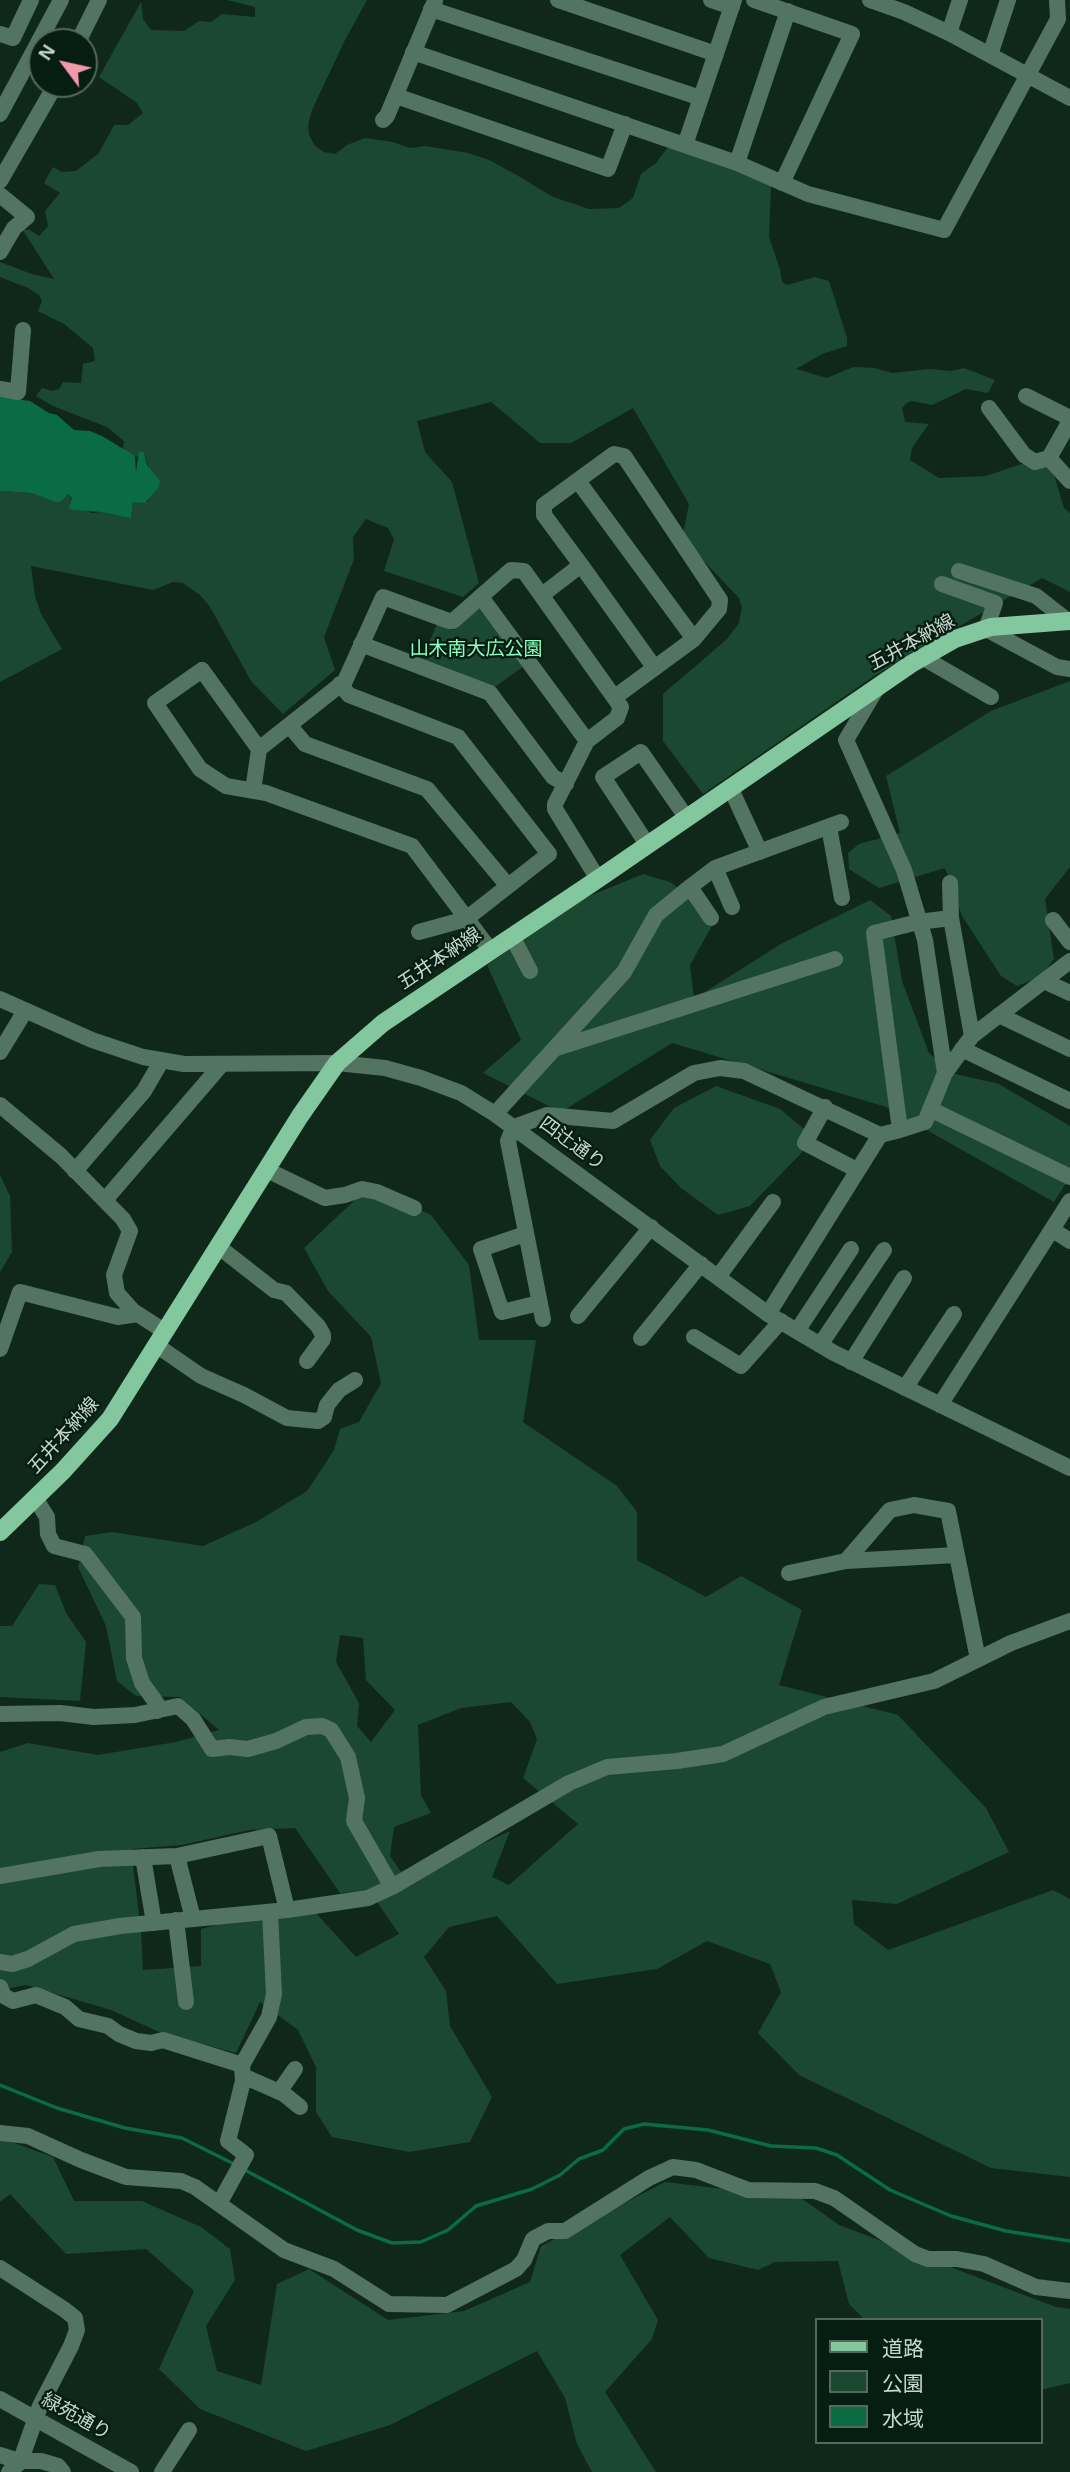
<!DOCTYPE html>
<meta charset="utf-8">
<style>
body{margin:0}
#map{position:relative;width:1070px;height:2472px;overflow:hidden;background:#10281a;font-family:Arial,"Noto Sans JP",sans-serif}
canvas{display:block}
.legend{position:absolute;left:815px;top:2318px;width:228px;height:126px;box-sizing:border-box;background:#061e11;border:2px solid #54685c;margin:0;padding:9px 12px;list-style:none;font-size:21px;color:#c8d6cd}
.legend li{display:flex;align-items:center;gap:14px;height:35px}
.legend b{width:35px;border:2px solid #54685c}
.north{position:absolute;left:28px;top:28px;width:70px;height:70px;box-sizing:border-box;background:#061e11;border:2px solid #54685c;border-radius:50%;rotate:303deg;font-size:19px;font-weight:700;line-height:28px;text-align:center;color:#c8d6cd}
.north::after{content:'';display:block;margin:auto;width:24px;height:32px;background:#f39aaa;clip-path:polygon(50% 0,100% 100%,50% 72%,0 100%)}
</style>
<div id="map">
<canvas width="1070" height="2472"></canvas>
<ul class="legend">
<li><b style="height:9px;background:#82c79e"></b>道路</li>
<li><b style="height:19px;background:#1b4831"></b>公園</li>
<li><b style="height:19px;background:#0a6c42"></b>水域</li>
</ul>
<div class="north">N</div>
</div>
<script>
const g = document.querySelector('canvas').getContext('2d');
g.lineJoin = 'round';
function paint(path, color) { g.fillStyle = color; g.fill(path, 'evenodd'); }
const toPath = rows => new Path2D(rows.map(r => 'M' + r).join(''));
function trace(path, color, width, dash) { g.strokeStyle = color; g.lineWidth = width; g.lineCap = dash ? 'butt' : 'round'; g.setLineDash(dash || []); g.stroke(path); }
function label(font, color, halo, rows, align = 'center') {
  g.font = font + ' Arial,"Noto Sans JP",sans-serif'; g.lineWidth = 5; g.setLineDash([]); g.textBaseline = 'middle'; g.strokeStyle = halo; g.fillStyle = color; for (const [text, x, y, turn = 0] of rows) {
    g.save(); g.translate(x, y); g.rotate((+turn || 0) * Math.PI / 180); g.textAlign = isNaN(turn) ? turn : align; if (halo) g.strokeText(text, 0, 0); g.fillText(text, 0, 0); g.restore();
  }
}
paint(toPath([
 [227,0,367,0,344,42,312,110,308,125,309,135,315,146,324,152,335,154,347,145,365,138,393,142,410,148,425,146,468,153,489,160,515,174,553,197,589,209,619,208,633,198,641,174,656,163,671,143,771,183,769,237,780,269,782,282,787,285,815,277,829,281,847,338,847,346,822,354,796,369,827,378,853,367,875,368,892,373,930,369,951,371,964,368,995,380,988,393,966,389,932,405,912,401,907,403,902,408,905,422,929,424,912,448,910,460,939,478,986,476,1048,455,1064,508,1070,513,1070,592,1042,578,874,676,703,794,663,741,663,694,727,639,739,623,742,607,739,598,682,538,689,504,633,408,571,443,540,443,491,402,417,421,425,452,452,482,479,583,463,597,384,571,394,539,388,528,366,519,353,537,354,559,324,637,335,670,283,714,251,681,210,607,200,595,183,583,173,582,153,590,31,566,35,596,41,614,62,649,0,682,0,491,32,493,62,501,68,494,72,499,70,504,92,513,101,512,131,517,133,502,148,501,151,494,156,491,144,452,138,457,135,456,123,450,124,441,107,427,53,406,36,396,42,388,52,391,59,389,63,382,81,383,83,364,95,361,93,348,64,324,38,311,42,301,39,295,28,288,0,277,0,262,32,274,54,279,22,229,30,230,39,236,48,226,45,211,60,193,44,183,53,167,62,172,76,171,99,153,114,125,128,125,143,113,137,103,99,77,141,2,143,19,151,30,184,31,199,21,211,22,222,14,255,17,255,7],
 [476,609,484,609,524,666,492,689,421,662,437,624,453,630],
 [1070,681,1070,867,1045,899,1054,959,1040,977,1017,986,1001,976,962,916,945,868,879,888,849,869,848,853,859,844,900,833,886,776,991,711],
 [643,874,670,882,701,905,714,922,690,965,694,999,781,944,870,900,891,916,902,981,929,1053,951,1073,999,1084,1070,1126,1070,1177,1054,1202,886,1107,672,1043,561,1112,483,1073,521,1040,487,965,577,901],
 [716,1086,780,1109,810,1134,809,1145,750,1206,718,1215,681,1188,660,1166,650,1140,674,1108],
 [0,1175,10,1196,12,1252,0,1272],
 [361,1194,391,1196,431,1215,469,1265,479,1340,536,1340,523,1422,617,1486,637,1512,637,1560,706,1597,741,1576,802,1610,779,1685,898,1715,986,1808,1009,1852,897,1904,852,1900,854,1924,888,1950,1053,1890,1070,1899,1070,2177,991,2168,799,2075,758,2033,781,1992,770,1964,707,1941,657,1969,557,1984,497,1916,449,1927,424,1957,446,1991,450,2026,492,2097,470,2142,409,2152,332,2137,316,2112,316,2067,298,2030,260,2002,236,2053,159,2032,111,2010,26,1985,0,1990,0,1752,28,1743,98,1755,176,1742,219,1730,180,1697,136,1696,117,1681,106,1626,78,1567,85,1536,112,1532,203,1546,256,1522,307,1491,334,1450,340,1429,359,1422,381,1383,371,1337,328,1291,304,1248],
 [340,1635,363,1638,366,1680,395,1710,371,1742,357,1726,359,1703,336,1662],
 [511,1702,530,1722,537,1739,523,1778,578,1824,509,1885,492,1877,510,1831,406,1879,390,1856,394,1827,431,1813,421,1795,418,1725,461,1708],
 [295,1828,340,1893,369,1890,399,1934,356,1957,305,1901,201,1929,201,1966,143,1970,141,1931,131,1849,182,1845,249,1830],
 [39,1584,55,1585,66,1613,86,1642,80,1701,0,1697,0,1626,12,1626],
 [0,2138,53,2157,74,2201,142,2201,201,2227,230,2249,235,2280,206,2326,217,2371,261,2385,277,2284,309,2269,388,2320,464,2311,530,2282,541,2246,665,2182,801,2198,839,2225,1056,2307,1070,2309,1070,2383,1040,2390,1040,2320,865,2320,849,2304,838,2261,775,2262,758,2270,709,2258,670,2217,620,2255,658,2320,652,2339,605,2392,656,2472,592,2472,577,2444,565,2398,537,2351,390,2425,306,2451,200,2409,159,2369,194,2291,146,2249,66,2254,10,2194,0,2202]
]), '#1b4831');
paint(toPath([
 [0,397,30,401,49,413,57,415,74,430,90,431,102,436,135,456,136,472,139,452,144,452,147,465,160,481,159,487,145,503,133,502,131,518,101,512,73,510,69,508,72,498,68,494,62,501,56,502,32,493,0,491]
]), '#0a6c42');
trace(toPath([
 [0,2085,57,2108,125,2128,182,2138,236,2165],
 [243,2169,357,2230,392,2243,421,2242,448,2230,476,2206,532,2189,560,2175,579,2159,603,2150,624,2129,644,2124,708,2130,771,2146,816,2148,837,2155,890,2190,951,2216,1006,2231,1070,2241]
]), '#0a6c42', 3.5);
trace(toPath([
 [558,0,716,54],
 [711,0,732,7],
 [754,0,852,34,782,183],
 [870,0,904,12,949,33,1070,98],
 [431,9,701,98],
 [949,33,960,0],
 [0,34,13,38,31,0],
 [78,42,99,0],
 [413,52,737,163,808,194,944,230,1058,19,1057,0],
 [990,55,1008,0],
 [396,96,608,169,625,124],
 [0,114,61,0],
 [383,120,387,116,435,1],
 [685,145,734,0],
 [737,163,788,11],
 [0,181,56,84],
 [0,195,27,217,14,228,0,252],
 [0,389,18,392,23,330],
 [1026,396,1070,418],
 [989,408,1024,455,1035,462,1049,458],
 [1070,421,1049,458,1070,481],
 [578,481,694,639],
 [581,565,654,667],
 [959,571,1036,596,1068,621],
 [942,584,995,603,986,629,1057,667,1070,669],
 [542,595,581,565,544,515,544,505,614,454,624,456,720,600,719,609,694,639,615,697],
 [481,597,587,741],
 [361,644,490,693,553,777,566,784],
 [922,657,991,697],
 [340,684,349,695,458,737,549,854,466,919,419,932],
 [877,688,846,740,904,870,925,940,945,1073],
 [289,725,305,744,427,789,508,886],
 [259,749,345,681,383,597,449,621,453,621,511,570,524,571,621,707,617,718,587,741,555,804,555,809,598,879],
 [730,787,760,852],
 [253,791,259,749,202,670,155,703,200,769,226,786,266,793,412,846,491,951],
 [829,827,842,898],
 [647,844,603,777,641,752,686,817],
 [715,868,732,907],
 [950,883,951,918,972,1036],
 [690,887,711,918],
 [1053,920,1070,942],
 [512,936,530,971],
 [1044,981,1070,993],
 [0,999,92,1040,143,1057,184,1064,337,1063,385,1068,421,1078,461,1093,495,1114,768,1314,834,1353,1070,1468],
 [999,1015,1070,1049],
 [554,1049,835,959],
 [962,1049,1070,1101],
 [0,1052,25,1011],
 [0,1105,61,1156,123,1219,130,1231,114,1275,117,1293,133,1311,164,1331],
 [825,1107,805,1143,857,1170],
 [930,1109,1070,1177],
 [495,1114,624,972,656,915,690,887,715,868,841,822],
 [900,1130,874,933,918,922,951,918],
 [267,1170,325,1198,345,1195,362,1189,377,1192,414,1208],
 [75,1171,144,1091,162,1060],
 [105,1200,222,1064],
 [1053,1230,1070,1241],
 [525,1234,481,1249,502,1312,539,1303],
 [219,1247,274,1290,286,1293,318,1326,323,1335,323,1339,307,1361],
 [718,1277,773,1202],
 [768,1314,880,1135],
 [578,1316,651,1227],
 [543,1319,508,1141,514,1127,547,1115,613,1121,694,1073,720,1068,744,1071,880,1135,900,1130,925,1122,945,1073,972,1036,1070,961],
 [797,1331,851,1249],
 [694,1337,741,1366,781,1321],
 [641,1338,701,1264],
 [156,1345,201,1376,244,1395,287,1418,318,1421,324,1417,327,1405,339,1390,355,1380],
 [820,1345,884,1250],
 [0,1349,20,1292,118,1317,138,1314],
 [851,1362,904,1278],
 [905,1388,954,1314],
 [940,1405,1070,1201],
 [35,1498,47,1517,48,1534,54,1546,85,1554,133,1617,134,1658,142,1683,157,1704,157,1711],
 [846,1561,956,1555],
 [789,1573,846,1561,890,1510,914,1505,948,1511,978,1659],
 [0,1714,60,1713,94,1717,135,1715,178,1706,193,1719,212,1749,229,1747,248,1749,276,1741,306,1727,322,1726,331,1730,348,1757,357,1798,354,1821,392,1887],
 [177,1856,193,1919],
 [143,1857,154,1923],
 [0,1876,99,1859,177,1856,269,1836,287,1910],
 [176,1920,186,2002],
 [0,1962,12,1964,28,1959,74,1934,120,1926,287,1910,368,1898,392,1887,569,1783,607,1767,677,1761,723,1754,824,1707,934,1681,1011,1643,1070,1621],
 [0,1987,4,1996,13,2001,36,1995,65,2007,79,2019,108,2026,119,2034,136,2041,151,2043,163,2040,242,2065],
 [243,2076,284,2094,300,2107],
 [279,2092,295,2069],
 [0,2133,28,2136,81,2160,126,2177,181,2181,195,2187,284,2250,334,2269,389,2304,447,2305,516,2269,524,2260,533,2239,548,2231,565,2231,649,2178,673,2167,696,2170,748,2190,815,2191,834,2198,915,2254,928,2259,957,2259,984,2264,1036,2287,1070,2291],
 [219,2204,246,2155,228,2141,243,2081,242,2065,269,2017,274,1994,270,1912],
 [0,2268,65,2310,75,2318,77,2330,71,2346,40,2406,23,2454,18,2464,9,2472],
 [0,2399,131,2472],
 [0,2455,19,2461,41,2461,58,2466,63,2472],
 [162,2472,189,2430]
]), '#537460', 16);
trace(toPath([
 [0,1532,63,1471,110,1419,300,1116,337,1063,383,1023,598,879,911,664,955,639,991,627,1070,621]
]), '#82c79e', 18);
label('19px', '#c8d6cd', '#061e11', [
 ["五井本納線",912,643,-29],
 ["五井本納線",440,959,-34],
 ["四辻通り",572,1144,36],
 ["五井本納線",64,1436,-48],
 ["緑苑通り",76,2417,29]
]);
label('19px', '#8dffc0', '#061e11', [
 ["山木南大広公園",476,650]
]);
</script>
